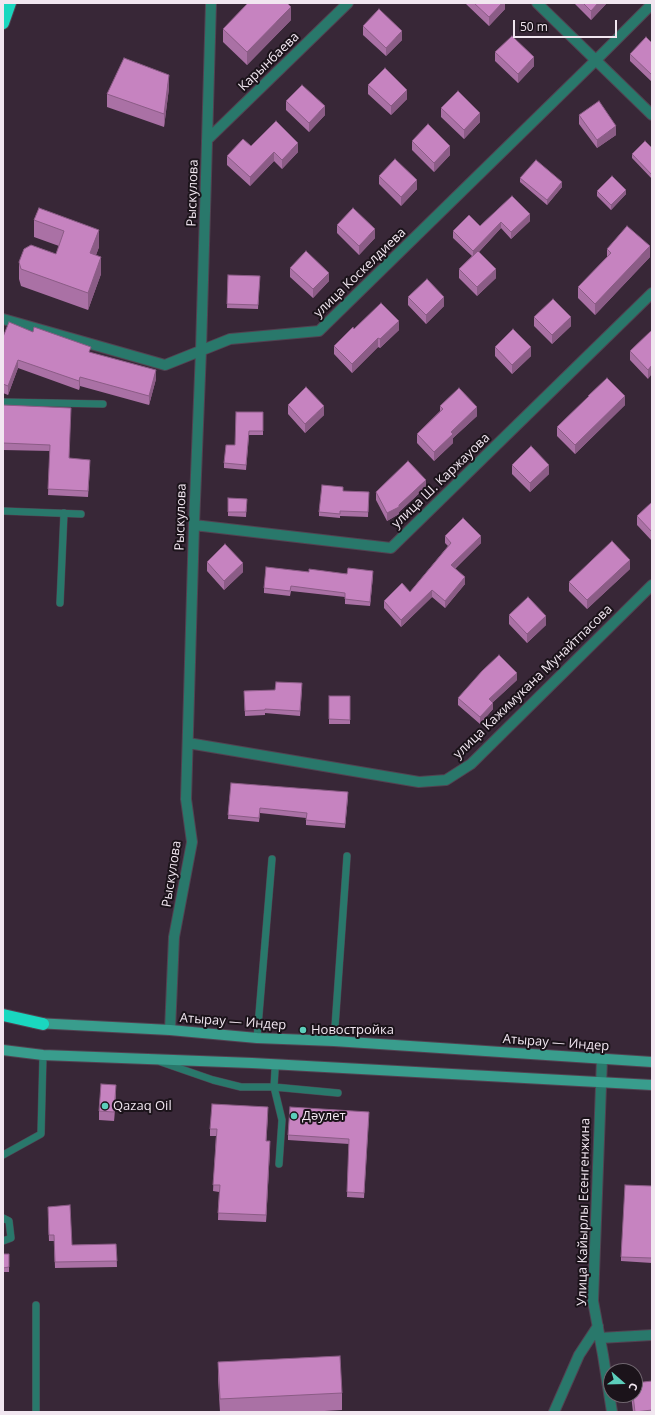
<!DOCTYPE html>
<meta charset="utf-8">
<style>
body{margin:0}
#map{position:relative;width:655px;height:1415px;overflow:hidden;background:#382737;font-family:"Open Sans",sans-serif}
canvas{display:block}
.frame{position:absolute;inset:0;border:4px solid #f1e6f0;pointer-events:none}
.north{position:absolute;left:603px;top:1363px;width:40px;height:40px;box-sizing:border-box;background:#1b131a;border:1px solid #716770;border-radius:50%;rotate:110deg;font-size:11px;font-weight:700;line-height:16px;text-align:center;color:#f1e6f0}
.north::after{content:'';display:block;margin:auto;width:14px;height:18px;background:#5ccebb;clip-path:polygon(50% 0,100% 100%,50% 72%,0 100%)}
.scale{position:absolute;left:513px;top:20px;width:104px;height:18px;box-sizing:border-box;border:2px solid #f1e6f0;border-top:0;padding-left:5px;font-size:12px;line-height:14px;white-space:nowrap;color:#f1e6f0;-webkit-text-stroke:3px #1b131a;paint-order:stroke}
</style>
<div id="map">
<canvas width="655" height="1415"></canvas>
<div class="frame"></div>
<div class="north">С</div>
<div class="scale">50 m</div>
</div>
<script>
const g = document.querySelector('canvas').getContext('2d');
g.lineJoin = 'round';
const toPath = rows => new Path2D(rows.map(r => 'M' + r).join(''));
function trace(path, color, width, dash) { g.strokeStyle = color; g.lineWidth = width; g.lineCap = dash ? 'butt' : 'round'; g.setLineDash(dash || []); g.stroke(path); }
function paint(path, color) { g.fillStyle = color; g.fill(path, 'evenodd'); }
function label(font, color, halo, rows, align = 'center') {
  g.font = font + ' "Open Sans",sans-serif'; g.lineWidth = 4; g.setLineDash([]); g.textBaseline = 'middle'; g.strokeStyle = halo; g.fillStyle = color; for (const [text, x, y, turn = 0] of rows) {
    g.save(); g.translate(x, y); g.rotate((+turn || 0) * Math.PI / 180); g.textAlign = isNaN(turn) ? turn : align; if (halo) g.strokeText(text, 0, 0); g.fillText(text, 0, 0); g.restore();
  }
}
const lane = toPath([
 [3,402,103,404],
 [3,511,81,514],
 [60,603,64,513],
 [257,1038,272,859],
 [334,1041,347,856],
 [161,1062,213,1080,241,1087,274,1087,338,1093],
 [274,1064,275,1070,274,1087,282,1120,279,1164],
 [3,1155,41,1134,43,1055],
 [3,1218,9,1221,11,1238,3,1241],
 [36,1305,36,1412]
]);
const street = toPath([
 [537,3,652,115],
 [207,140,348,3],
 [3,319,165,365,230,339,319,331,595,61,652,4],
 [194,525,391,548,652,293],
 [188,743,419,782,446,780,471,764,652,585],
 [170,1030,174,937,192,842,186,799,194,525,201,350,211,3],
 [602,1059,593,1301,603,1355,612,1412],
 [600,1338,652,1335],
 [554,1412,579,1355,598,1326]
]);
const secondary = toPath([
 [35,1023,170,1030,257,1038,334,1041,652,1062],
 [3,1050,43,1055,252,1063,652,1085]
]);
const highway = toPath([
 [3,23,10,3],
 [3,1015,43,1024]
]);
trace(lane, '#524251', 8);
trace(street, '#524251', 12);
trace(secondary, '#524251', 12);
trace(highway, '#524251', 14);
trace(lane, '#29786b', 7);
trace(street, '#29786b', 10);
trace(secondary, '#399d8d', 10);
trace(highway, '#1ad7bf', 12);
paint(toPath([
 [466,3,505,3,505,9,489,26,466,4],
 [574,3,607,3,591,20],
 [291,20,247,65,223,42,223,29],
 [363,26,402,40,386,56,363,35],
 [652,43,652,82,630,61,630,54],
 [495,52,534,66,518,83,495,61],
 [368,85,407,99,391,115,368,94],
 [169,88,164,127,107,107,107,94],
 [286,101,325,115,309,132,286,110],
 [441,108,480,122,464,139,441,117],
 [579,115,616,135,597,148,579,124],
 [412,141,450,155,434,172,412,150],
 [251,146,298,152,282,169,274,161,250,186,227,165,227,156],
 [652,148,652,179,632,158,632,154],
 [379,176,417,189,401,206,379,184],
 [520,178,562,187,547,205,520,182],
 [597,191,626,194,611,210,597,196],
 [512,196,530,221,511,239,501,228,479,252,496,278,477,296,459,278,459,269,472,256,453,238,453,231,480,226],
 [39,208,99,247,96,255,101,274,88,310,21,286,19,279,19,262,56,254,59,246,34,237,34,220],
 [337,225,375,238,359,255,337,233],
 [607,249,650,257,595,315,578,298,578,287,607,257],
 [290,268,329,281,313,298,290,277],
 [228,275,260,276,258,309,227,308],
 [408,297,444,306,426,324,408,305],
 [534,317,571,326,552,344,534,326],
 [354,329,399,330,380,348,378,347,352,373,334,354,334,346],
 [652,330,648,379,630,360,630,351],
 [33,332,91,353,156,379,149,405,80,386,79,390,18,368,8,395,3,393,3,337],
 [495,347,531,356,512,374,495,356],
 [588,396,625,405,575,454,557,436,557,427,588,397],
 [3,405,70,458,90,466,88,497,48,495,50,451,3,450],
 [288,405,324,415,305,433,288,414],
 [440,406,477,416,453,438,453,443,434,461,417,443,417,434,440,411],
 [263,412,263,435,249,435,246,470,224,468,224,463,235,445],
 [512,465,549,474,530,492,512,474],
 [426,487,399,512,399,514,387,521,376,500,376,492],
 [343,491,369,492,368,517,340,516,340,518,319,516,319,512],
 [228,498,247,499,246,517,228,516],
 [652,502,652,541,637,525,637,516],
 [445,536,481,543,455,569,465,584,445,608,432,597,401,627,384,608,384,601,410,592,448,546,445,543],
 [207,562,243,572,224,590,207,571],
 [630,569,587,609,569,591,569,582],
 [309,572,373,575,370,606,345,604,345,597,291,591,290,596,264,593,264,588],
 [509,615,546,625,527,643,509,624],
 [517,680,493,702,493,709,480,724,458,705,458,698],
 [302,688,300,716,265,713,265,715,245,716,244,691,275,690],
 [329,696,350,696,350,724,329,724],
 [231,783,348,797,345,828,306,825,306,818,260,813,259,822,228,819],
 [116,1094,114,1121,99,1120,99,1111],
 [268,1114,266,1141,270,1148,266,1222,218,1220,219,1192,213,1191,216,1136,210,1136,210,1129],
 [369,1116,364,1198,347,1197,349,1144,288,1140,288,1135],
 [652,1186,652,1263,621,1261,621,1257],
 [48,1213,72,1245,116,1244,117,1267,55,1268,54,1241,49,1241],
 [3,1254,9,1254,9,1272,3,1272],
 [218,1362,342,1393,342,1410,307,1412,220,1412,218,1379],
 [652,1381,652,1412,633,1412,631,1395,635,1395]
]), '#aa71a5');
paint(toPath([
 [502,3,505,3,505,9,489,26,489,17],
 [598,3,607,3,591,20,591,11],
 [291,7,291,20,247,65,247,52],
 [402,31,402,40,386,56,386,48],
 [534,57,534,66,518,83,518,74],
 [169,75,169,88,164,127,164,114],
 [407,90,407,99,391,115,391,106],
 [325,106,325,115,309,132,309,123],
 [480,113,480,122,464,139,464,130],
 [616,126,616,135,597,148,597,140],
 [298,143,298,152,282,169,282,160],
 [450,146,450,155,434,172,434,163],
 [274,152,274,161,250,186,250,177],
 [417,180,417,189,401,206,401,197],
 [562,182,562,187,547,205,547,200],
 [626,190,626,194,611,210,611,205],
 [530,214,530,221,511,239,511,232],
 [501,222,501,228,473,258,473,251],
 [375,229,375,238,359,255,359,246],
 [99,230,99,247,90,271,90,253],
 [650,246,650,257,595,315,595,304],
 [101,257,101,274,88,310,88,293],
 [496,269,496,278,477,296,477,287],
 [329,273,329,281,313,298,313,289],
 [444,297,444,306,426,324,426,315],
 [571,317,571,326,552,344,552,335],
 [399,321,399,330,380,348,380,339],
 [378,338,378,347,352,373,352,364],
 [531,347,531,356,512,374,512,365],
 [18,360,18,368,8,395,8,386],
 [652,365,652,374,648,379,648,370],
 [156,370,156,379,149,405,149,396],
 [80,377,80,386,79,390,79,381],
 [625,396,625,405,575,454,575,445],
 [324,406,324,415,305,433,305,424],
 [477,407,477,416,453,438,453,443,434,461,434,452,451,432],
 [549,465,549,474,530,492,530,483],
 [426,480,426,487,399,512,399,514,387,521,387,513,399,505],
 [481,536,481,543,451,572,451,565],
 [630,560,630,569,587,609,587,600],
 [243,563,243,572,224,590,224,581],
 [373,571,373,575,370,606,370,602],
 [465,577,465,584,445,608,445,601],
 [432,590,432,597,401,627,401,620],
 [546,616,546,625,527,643,527,634],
 [517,673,517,680,489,706,489,699],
 [493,703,493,709,480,724,480,717],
 [116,1085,116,1094,114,1121,114,1112],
 [268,1107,268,1114,266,1148,266,1141],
 [270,1141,270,1148,266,1222,266,1215]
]), '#8b5c86');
const building = toPath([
 [248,3,287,3,291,7,247,52,223,29,248,3],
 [474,3,502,3,489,17,474,3],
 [583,3,598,3,591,11,583,3],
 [379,9,402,31,386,48,363,26,379,9],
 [512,36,534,57,518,74,495,52,512,36],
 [646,37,652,43,652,75,630,54,646,37],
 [124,58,169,75,164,114,107,94,124,58],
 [385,68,407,90,391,106,368,85,385,68],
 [302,85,325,106,309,123,286,101,302,85],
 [458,91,480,113,464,130,441,108,458,91],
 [599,101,616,126,597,140,579,115,599,101],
 [276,121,298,143,282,160,274,152,250,177,227,156,243,139,251,146,276,121],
 [428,124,450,146,434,163,412,141,428,124],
 [645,141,652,148,652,175,632,154,645,141],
 [395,159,417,180,401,197,379,176,395,159],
 [536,160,562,182,547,200,520,178,536,160],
 [612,176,626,190,611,205,597,191,612,176],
 [512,196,530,214,511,232,501,222,473,251,453,231,469,215,480,226,512,196],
 [39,208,99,230,90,253,101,257,88,293,21,269,19,262,24,249,31,245,56,254,64,231,34,220,39,208],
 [353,208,375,229,359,246,337,225,353,208],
 [627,226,650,246,595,304,578,287,611,253,607,249,627,226],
 [306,251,329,273,313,289,290,268,306,251],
 [478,251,496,269,477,287,459,269,478,251],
 [228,275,260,276,258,305,227,304,228,275],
 [427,279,444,297,426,315,408,297,427,279],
 [553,299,571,317,552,335,534,317,553,299],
 [381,303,399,321,380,339,378,338,352,364,334,346,353,327,354,329,381,303],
 [9,322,33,332,34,327,91,347,89,352,156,370,149,396,80,377,79,381,18,360,8,386,3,384,3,337,9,322],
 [513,329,531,347,512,365,495,347,513,329],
 [652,330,652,365,648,370,630,351,652,330],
 [607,378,625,396,575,445,557,427,589,396,588,396,607,378],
 [306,387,324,406,305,424,288,405,306,387],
 [459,388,477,407,451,432,453,434,434,452,417,434,443,409,440,406,459,388],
 [3,405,71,408,69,458,90,460,88,491,48,489,50,445,3,443,3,405],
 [236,412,263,412,263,431,249,431,246,465,224,463,226,445,235,445,236,412],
 [531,446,549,465,530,483,512,465,531,446],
 [408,461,426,480,399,505,399,507,387,513,376,492,408,461],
 [322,485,343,487,343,491,369,492,368,512,340,511,340,514,319,512,322,485],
 [228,498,247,499,246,512,228,512,228,498],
 [652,502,652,532,637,516,652,502],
 [463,518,481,536,451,565,465,577,445,601,432,590,401,620,384,601,402,583,410,592,451,543,445,536,463,518],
 [612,541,630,560,587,600,569,582,612,541],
 [225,544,243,563,224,581,207,562,225,544],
 [266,567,309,572,309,569,347,574,348,568,373,571,370,602,345,599,345,593,291,586,290,591,264,588,266,567],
 [528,597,546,616,527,634,509,615,528,597],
 [499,655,517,673,489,699,493,703,480,717,458,698,482,671,499,655],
 [276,682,302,683,300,711,265,709,265,710,245,711,244,691,275,690,276,682],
 [329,696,350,696,350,720,329,719,329,696],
 [231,783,348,792,345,824,306,820,307,813,260,808,259,818,228,815,231,783],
 [101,1084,116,1085,114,1112,99,1111,101,1084],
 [212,1104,268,1107,266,1141,270,1141,266,1215,218,1213,220,1185,213,1185,217,1129,210,1129,212,1104],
 [290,1107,369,1112,364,1193,347,1192,349,1139,288,1135,290,1107],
 [625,1185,652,1186,652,1258,621,1257,625,1185],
 [70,1205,72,1245,116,1244,117,1261,55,1262,54,1235,49,1235,48,1207,70,1205],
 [3,1254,9,1254,9,1267,3,1268,3,1254],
 [340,1356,342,1393,220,1399,218,1362,340,1356],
 [652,1381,652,1410,635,1412,633,1395,635,1395,635,1383,652,1381]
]);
paint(building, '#c683c0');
trace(building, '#8b5c86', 1);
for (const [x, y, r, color] of [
 [303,1030,4,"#5ccebb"],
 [105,1106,4,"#5ccebb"],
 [294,1116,4,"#5ccebb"]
]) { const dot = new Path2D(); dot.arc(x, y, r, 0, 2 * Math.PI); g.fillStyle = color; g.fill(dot); trace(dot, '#1b131a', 1.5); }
label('13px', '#f1e6f0', '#1b131a', [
 ["Карынбаева",269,62,-44],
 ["Рыскулова",193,193,-88],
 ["улица Коскелдиева",360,273,-44],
 ["улица Ш. Каржауова",441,481,-44],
 ["Рыскулова",181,517,-88],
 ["улица Кажимукана Мунайтпасова",533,682,-44],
 ["Рыскулова",172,874,-81],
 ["Атырау — Индер",233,1022,4],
 ["Атырау — Индер",556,1043,4],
 ["Улица Кайырлы Есенгенжина",584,1212,-89]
]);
label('13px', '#f1e6f0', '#1b131a', [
 ["Новостройка",311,1030],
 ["Qazaq Oil",113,1106],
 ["Дәулет",302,1116]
], 'left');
</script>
